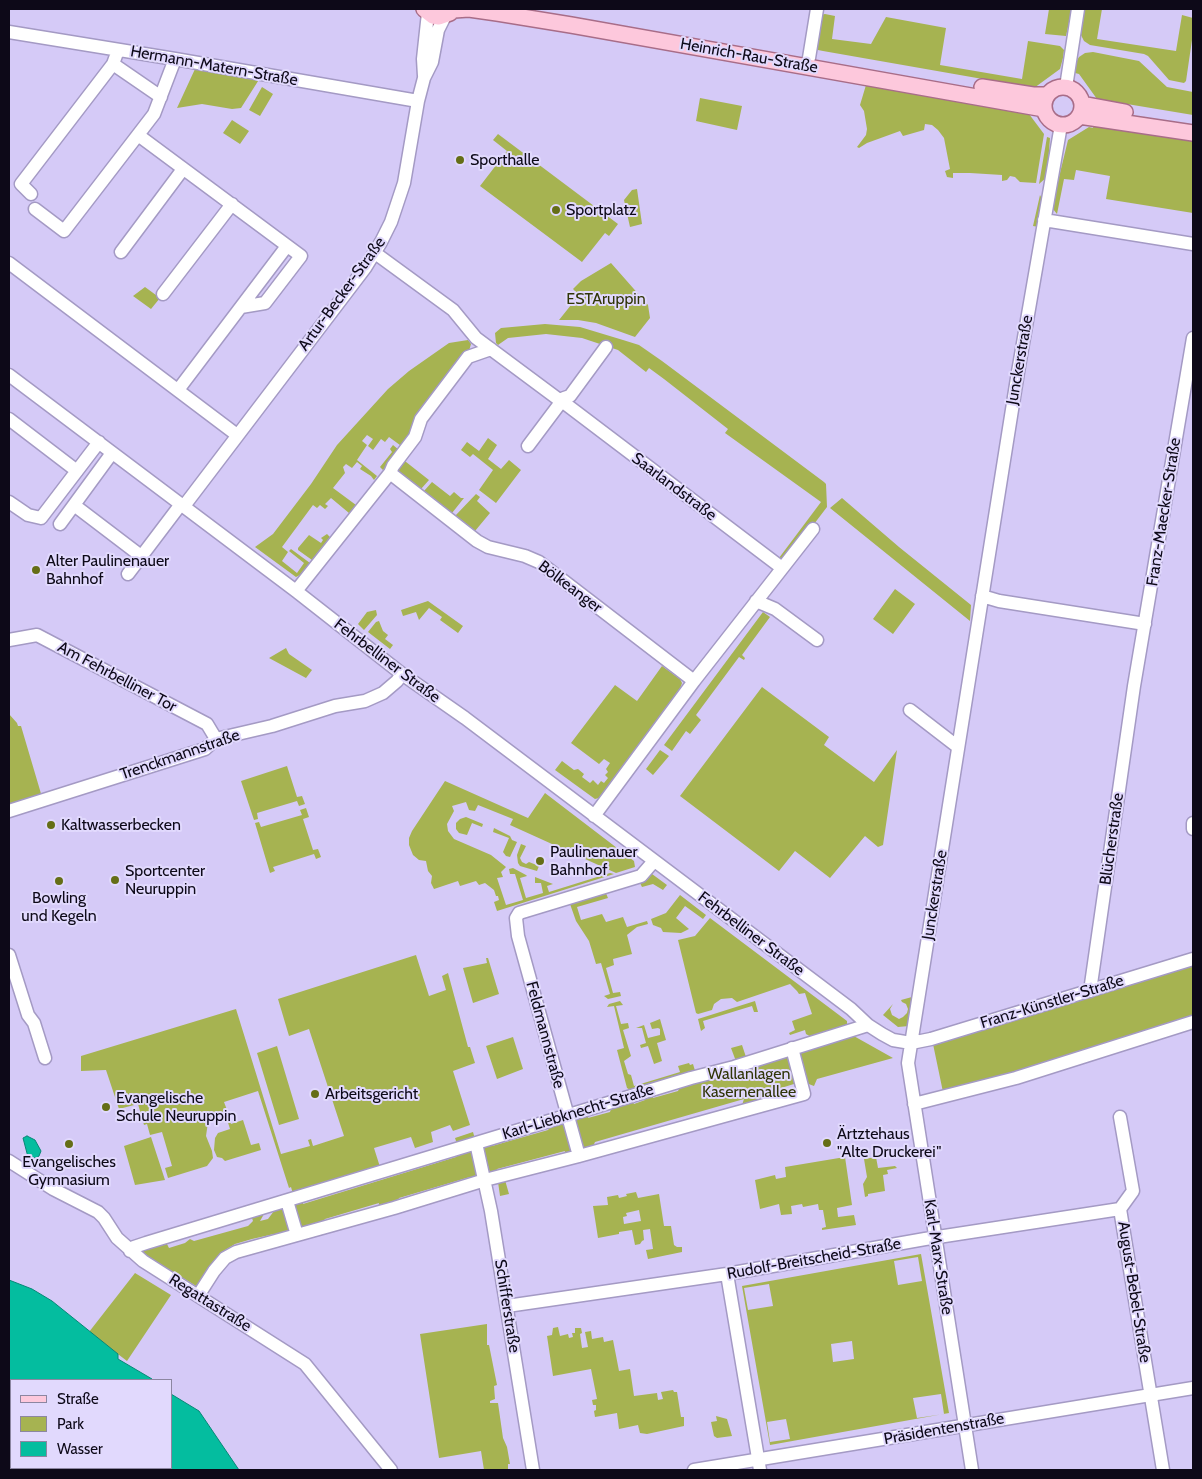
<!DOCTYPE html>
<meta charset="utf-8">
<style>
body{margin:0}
#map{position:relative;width:1202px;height:1479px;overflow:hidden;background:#d5caf7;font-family:Cabin,sans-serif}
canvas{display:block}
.frame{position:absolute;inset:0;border:10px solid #0d0918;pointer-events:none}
.legend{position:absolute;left:10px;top:1379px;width:162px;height:90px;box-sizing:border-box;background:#e1d9fd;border:1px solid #8c86a1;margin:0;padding:6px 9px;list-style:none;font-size:15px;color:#0d0918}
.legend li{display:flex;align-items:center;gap:10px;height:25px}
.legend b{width:25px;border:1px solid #8c86a1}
</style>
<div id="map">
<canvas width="1202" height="1479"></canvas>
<div class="frame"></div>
<ul class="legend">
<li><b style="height:6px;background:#fdc8dc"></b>Straße</li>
<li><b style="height:14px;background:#a6b351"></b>Park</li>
<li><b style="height:14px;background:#04bd9f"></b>Wasser</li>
</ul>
</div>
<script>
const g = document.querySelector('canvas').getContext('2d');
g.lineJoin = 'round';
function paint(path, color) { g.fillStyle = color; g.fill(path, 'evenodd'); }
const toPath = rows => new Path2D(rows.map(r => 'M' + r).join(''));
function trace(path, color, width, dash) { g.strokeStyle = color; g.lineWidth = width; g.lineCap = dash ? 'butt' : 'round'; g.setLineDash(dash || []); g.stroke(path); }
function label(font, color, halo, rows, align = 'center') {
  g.font = font + ' Cabin,sans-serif'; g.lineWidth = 4; g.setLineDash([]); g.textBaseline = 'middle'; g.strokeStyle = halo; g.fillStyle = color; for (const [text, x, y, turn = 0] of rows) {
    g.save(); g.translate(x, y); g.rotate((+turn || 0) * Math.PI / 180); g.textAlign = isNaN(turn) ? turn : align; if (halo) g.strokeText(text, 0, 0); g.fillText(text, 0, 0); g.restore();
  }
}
paint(toPath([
 [1049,9,1072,9,1066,36,1045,34],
 [1084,9,1102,9,1097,39,1176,51,1182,15,1193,18,1193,33,1186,81,1184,83,1169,80,1148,56,1144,54,1090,45,1084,41,1081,35],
 [825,14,835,16,832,39,871,44,886,17,946,28,940,65,1022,79,1028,41,1060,46,1064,50,1063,58,1060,69,1034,88,823,51,818,50,817,41,820,15],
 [1093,52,1139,61,1167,87,1193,92,1193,115,1097,99,1079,74,1075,73,1075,64,1079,57,1085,53],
 [195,69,260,78,241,108,232,109,202,104,177,108],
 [866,85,1029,114,1044,134,1036,183,1020,182,1015,177,1010,176,1007,180,1002,181,1002,175,970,173,953,173,953,178,947,177,945,171,950,169,944,138,938,130,932,125,925,124,924,130,903,136,900,131,867,143,859,148,857,147,866,135,867,129,864,111,860,105],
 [262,87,273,94,260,116,249,110],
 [700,98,742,106,737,130,696,121],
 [232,120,249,131,240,144,223,133],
 [1094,121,1193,138,1193,213,1106,199,1110,176,1076,170,1074,180,1064,179,1057,214,1053,209,1053,202,1068,140,1089,127,1093,128],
 [498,134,618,224,609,236,605,233,582,262,480,186,507,151,493,140],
 [1047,137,1050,138,1047,177,1039,184],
 [637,189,642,224,630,227,624,200,632,190],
 [1040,195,1043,201,1039,227,1033,226],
 [611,263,648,305,650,318,635,337,596,323,578,320,559,320,579,295,573,289,581,281],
 [145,287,160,298,151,309,133,296],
 [545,324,580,327,623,340,639,345,662,361,824,482,826,484,827,507,811,528,782,561,779,558,821,502,725,433,728,429,664,379,649,368,646,372,618,350,582,338,546,334,508,338,498,345,496,343,495,333,501,328],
 [468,340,471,344,467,358,404,448,389,437,385,442,381,439,373,450,368,446,373,439,367,435,362,441,367,445,357,460,377,476,374,480,371,476,360,469,362,466,357,462,352,468,346,464,343,467,345,473,333,488,356,505,349,513,331,498,325,504,328,506,325,509,320,505,317,508,313,505,282,547,288,552,282,561,297,573,304,563,289,551,291,549,310,563,300,575,296,577,255,547,273,534,311,484,337,445,388,389,409,371,449,343],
 [488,438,497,445,488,459,501,469,509,460,521,470,496,503,479,490,493,470,473,454,470,457,461,450,467,442,479,451],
 [393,445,399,450,383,470,380,467,392,452,390,449],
 [401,458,429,480,421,489,394,468],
 [432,482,450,496,454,492,461,498,464,498,452,513,424,491],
 [476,494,480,497,477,501,490,513,475,531,455,516],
 [842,498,899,547,971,605,970,621,830,508],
 [327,534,330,537,312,560,298,550,298,548,309,535,321,543,323,540,321,538],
 [895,589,915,604,893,634,873,619],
 [428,601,463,626,458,633,440,620,442,617,429,608,419,620,416,612,403,616,401,610],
 [376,610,377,615,364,630,358,624,367,612],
 [763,612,770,617,742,655,745,658,744,660,739,657,696,715,701,720,690,734,686,731,672,751,664,745],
 [379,621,383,631,388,635,385,639,393,645,390,649,368,632,376,622],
 [286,648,289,654,312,670,306,678,269,658],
 [662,666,680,679,682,683,680,689,599,798,595,799,555,770,562,761,574,770,578,769,584,774,582,777,590,783,593,780,598,785,601,781,604,783,608,778,605,775,608,772,606,769,610,763,604,759,599,764,571,743,615,685,637,701],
 [762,687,829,737,824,745,874,782,897,750,883,845,878,847,865,836,830,878,795,851,779,871,680,796],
 [9,714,17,723,18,726,21,726,42,797,9,807],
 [660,750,669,756,653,775,646,769],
 [287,766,297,797,302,796,305,804,299,806,297,801,257,813,258,819,254,820,241,781],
 [445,781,528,818,545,793,634,861,635,867,616,873,510,825,513,819,478,805,475,811,469,810,466,802,452,806,454,811,447,824,448,831,454,839,491,855,506,867,501,872,503,877,497,878,506,905,523,900,515,874,510,874,509,869,513,868,526,875,527,876,520,878,526,898,543,893,541,883,535,883,535,877,553,884,547,886,549,892,610,873,614,874,497,911,494,902,499,900,498,896,496,896,494,890,485,883,479,885,476,881,460,886,458,881,434,889,431,883,432,876,428,871,426,861,419,860,413,855,409,845,409,838,412,831],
 [306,808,309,817,303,819,313,850,318,849,321,857,316,859,314,854,273,867,275,871,270,873,255,823,259,822,261,827,302,815,300,810],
 [466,817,483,824,482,827,472,823,467,835,459,833,456,829,456,823,460,819],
 [494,828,510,836,512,840,517,842,510,857,506,856,503,852,509,838,493,832],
 [521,844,526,846,520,858,522,862,526,864,529,862,539,866,537,871,520,866,518,863,517,855],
 [652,874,667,885,663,890,653,884,642,887,640,883,647,880],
 [605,891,608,898,577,907,581,920,602,914,606,922,623,917,627,927,647,921,648,924,637,927,627,935,632,954,613,959,614,965,606,968,613,993,620,992,621,996,608,999,604,996,610,994,601,963,596,964,589,941,576,921,570,904,573,901],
 [680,895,706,915,703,919,685,906,676,918,689,929,681,933,663,932,661,928,653,925,651,919,666,913],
 [710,918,847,1021,847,1026,813,1038,806,1034,805,1030,790,1035,789,1033,795,1030,792,1021,812,1014,805,993,799,994,797,991,790,984,737,1002,732,998,721,999,714,1004,712,1010,698,1014,696,1013,678,940,695,936],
 [416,955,429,996,446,990,442,976,448,973,468,1047,470,1047,475,1063,453,1071,470,1125,453,1131,450,1125,431,1132,433,1142,415,1148,411,1137,374,1148,380,1167,293,1194,291,1187,289,1188,258,1091,224,1102,227,1110,213,1116,208,1122,206,1136,212,1151,213,1158,207,1166,168,1178,165,1168,172,1166,162,1132,150,1135,147,1124,144,1125,138,1104,119,1109,106,1070,81,1071,81,1056,236,1009,281,1154,310,1146,308,1140,311,1139,313,1146,344,1136,309,1029,289,1036,278,999],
 [486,958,488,958,499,994,473,1003,463,968,487,963],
 [1193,962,1193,1018,1020,1073,943,1092,933,1044],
 [912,997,909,1026,898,1027,883,1015,893,1004,890,1009,892,1015,899,1019,903,1017,907,1013,908,1009,906,1004,902,1002,901,1000],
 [620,1001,623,1005,616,1006,621,1024,628,1023,629,1028,623,1030,631,1056,624,1061,628,1074,631,1075,634,1086,680,1072,678,1066,689,1063,690,1065,693,1064,696,1074,632,1091,627,1088,617,1050,624,1048,614,1006,607,1007,609,1004],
 [755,1001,758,1012,754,1012,752,1006,703,1021,705,1028,701,1031,698,1019],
 [660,1019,666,1040,657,1043,662,1061,654,1064,648,1046,641,1048,640,1045,646,1043,642,1028,636,1028,644,1025,648,1038,660,1035,660,1029,658,1028,652,1029,650,1023],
 [852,1035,893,1058,817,1079,814,1086,806,1083,798,1057,800,1053],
 [513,1037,523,1069,497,1079,486,1046],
 [742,1045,747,1060,737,1064,731,1048],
 [277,1046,299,1119,279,1125,257,1053],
 [784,1055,791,1060,797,1083,762,1094,759,1101,742,1105,744,1099,595,1142,592,1149,583,1150,574,1117,590,1112,588,1118,610,1112,612,1106,632,1100,634,1104,645,1100,644,1096,653,1093,653,1098,678,1091,682,1083],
 [225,1113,227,1113,231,1124,243,1120,251,1145,259,1143,261,1150,225,1161,222,1158,217,1157,214,1150,215,1138,218,1133,230,1129],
 [560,1121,565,1124,574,1153,563,1157,565,1151,497,1169,496,1176,490,1174,483,1144,494,1140,492,1146,548,1130,553,1123],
 [473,1132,475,1139,457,1144,455,1138],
 [151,1137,165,1180,135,1185,124,1146],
 [472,1149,481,1174,468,1183,470,1177,399,1198,397,1204,378,1209,379,1203,325,1219,320,1226,300,1229,294,1205,304,1198,303,1204,456,1157,459,1151],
 [845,1157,852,1205,837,1208,838,1217,854,1215,856,1225,822,1230,822,1228,826,1227,823,1210,819,1210,818,1204,803,1207,802,1204,791,1206,792,1214,781,1215,779,1204,760,1209,755,1180,775,1175,776,1179,786,1177,785,1167],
 [876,1157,878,1168,895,1166,897,1168,887,1170,888,1174,883,1175,885,1191,868,1194,868,1196,865,1197,863,1184,867,1177,864,1159],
 [505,1180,509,1194,500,1196,498,1182],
 [636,1192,638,1198,659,1194,664,1226,671,1226,674,1245,677,1247,682,1247,682,1252,648,1259,646,1250,653,1249,650,1229,643,1230,644,1240,642,1241,640,1244,635,1245,632,1230,619,1232,619,1234,598,1238,593,1206,608,1205,607,1197,618,1195,619,1198,627,1196,626,1194],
 [639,1210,641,1221,624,1224,623,1217,627,1216,626,1213],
 [286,1208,291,1228,287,1233,275,1239,274,1234,252,1239,235,1244,222,1252,196,1286,142,1253,145,1249,166,1242,169,1248,185,1243,190,1239,194,1241,248,1226,253,1221,252,1218,264,1214,260,1221,268,1219,274,1211],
 [921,1254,949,1413,770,1445,742,1286],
 [918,1257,922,1281,898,1285,894,1261],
 [769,1284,773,1306,748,1310,744,1288],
 [852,1341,854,1359,833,1362,831,1344],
 [941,1394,944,1414,917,1418,913,1398],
 [786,1419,790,1439,770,1442,767,1422],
 [135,1273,171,1295,127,1361,89,1332],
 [487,1324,487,1345,489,1345,497,1385,494,1386,495,1399,490,1401,490,1403,498,1403,503,1438,507,1447,510,1464,508,1464,508,1470,484,1470,481,1451,439,1458,420,1334],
 [558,1327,560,1336,568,1334,569,1338,573,1337,572,1333,575,1333,575,1328,581,1328,582,1333,580,1334,582,1348,588,1347,585,1332,591,1331,592,1339,603,1337,604,1342,613,1340,619,1371,630,1369,634,1396,657,1393,658,1400,663,1399,661,1392,673,1390,674,1392,677,1392,681,1417,684,1417,684,1426,647,1434,640,1433,638,1425,619,1429,617,1413,595,1417,594,1411,596,1410,596,1405,593,1405,592,1400,597,1399,591,1369,553,1376,547,1336,552,1335,553,1328],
 [716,1416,727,1419,732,1436,717,1438,714,1436,711,1422,717,1421]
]), '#a6b351');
const water = toPath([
 [27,1136,35,1140,41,1151,39,1156,36,1158,28,1157,23,1138,27,1136],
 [9,1280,32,1289,52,1301,118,1354,118,1359,152,1379,151,1380,11,1380,11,1468,171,1468,171,1394,199,1411,239,1470,9,1470,9,1280]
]);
paint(water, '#04bd9f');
trace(water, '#078776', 1);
const minor = toPath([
 [9,32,175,59,418,101],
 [809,58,817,9],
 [113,64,161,97],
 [424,76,423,59,428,13],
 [1066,87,1078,9],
 [138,135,301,256,265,303,241,307],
 [31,194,21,184,113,64,118,50],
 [35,209,64,231,154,114,175,59],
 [1044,220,1193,244],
 [121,252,183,169],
 [375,253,453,310,476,338,562,402],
 [9,263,237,435],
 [163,294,232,204],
 [9,375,296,591,402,674,465,718,851,1009,868,1025,882,1034,893,1040,911,1043,931,1039,1193,959],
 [178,390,287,246],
 [567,405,782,568],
 [9,419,77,471],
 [528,446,564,398,570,396,606,347],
 [390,473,393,466,415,437,421,419,468,357,491,349],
 [9,502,28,515,41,518,99,442],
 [74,505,141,556],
 [184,506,365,268,381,242,391,222,404,183,418,101,424,78,432,62,438,30,445,16],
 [60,524,112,453],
 [128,574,181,504],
 [296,591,390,473,477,541,488,547,525,556,539,562,694,681],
 [982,596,999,601,1145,624],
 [756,601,775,609,817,640],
 [9,640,37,635,207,724,216,739],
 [910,710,958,747],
 [9,811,205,749,216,739,272,726,335,706,365,701,383,693,397,681,402,674],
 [594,816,694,681,813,529],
 [1193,829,1193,823],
 [9,955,28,1015,34,1023,45,1058],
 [1090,991,1134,686,1193,338],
 [914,1104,1016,1078,1193,1022],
 [1120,1117,1133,1191,1120,1209,1163,1470],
 [476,1143,491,1211,533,1470],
 [579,1156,518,936,516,918,519,913,641,876,654,861],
 [9,1161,53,1189,98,1212,104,1218,117,1238,143,1261,305,1364,391,1470],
 [287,1201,297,1235],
 [130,1251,134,1247,146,1243,691,1078,734,1067,868,1025],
 [727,1274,760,1470],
 [198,1296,214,1271,225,1258,236,1252,394,1208,485,1180,579,1156,804,1094,792,1048],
 [507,1306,727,1274,925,1239,1120,1209],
 [694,1470,1193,1388],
 [972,1470,908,1063,1018,372,1061,125]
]);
const major = toPath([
 [424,9,433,16,439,17,450,13,454,9],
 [454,10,469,9,497,13,571,25,1044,109],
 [982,87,1033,95,1047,95],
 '1044 106a19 19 0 1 1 38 0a19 19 0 1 1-38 0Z',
 [1082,104,1125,112],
 [1079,116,1193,133]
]);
trace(minor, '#a49ac4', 15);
trace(major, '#a86d88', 18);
trace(minor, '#fff', 12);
trace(major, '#fdc8dc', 15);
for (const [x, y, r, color] of [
 [460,160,5,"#656e16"],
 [556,210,5,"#656e16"],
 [36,570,5,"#656e16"],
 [51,825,5,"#656e16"],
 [540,861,5,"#656e16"],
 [115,880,5,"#656e16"],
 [59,881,5,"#656e16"],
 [315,1094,5,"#656e16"],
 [106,1107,5,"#656e16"],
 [827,1143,5,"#656e16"],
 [69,1144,5,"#656e16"]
]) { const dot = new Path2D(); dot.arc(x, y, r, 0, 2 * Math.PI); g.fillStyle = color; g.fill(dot); trace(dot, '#e1d9fd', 2); }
label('16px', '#0d0918', '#e1d9fd', [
 ["Heinrich-Rau-Straße",749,56,10],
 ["Hermann-Matern-Straße",214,66,10],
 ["Artur-Becker-Straße",342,294,-54],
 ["Junckerstraße",1020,360,-80],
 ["Saarlandstraße",674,487,37],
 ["Franz-Maecker-Straße",1164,512,-81],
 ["Bölkeanger",570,587,37],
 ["Fehrbelliner Straße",387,661,37],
 ["Am Fehrbelliner Tor",117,677,28],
 ["Trenckmannstraße",180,755,-19],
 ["Blücherstraße",1112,839,-82],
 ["Junckerstraße",935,895,-81],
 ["Fehrbelliner Straße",751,934,37],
 ["Franz-Künstler-Straße",1052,1002,-17],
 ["Feldmannstraße",545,1035,75],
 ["Karl-Liebknecht-Straße",578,1112,-17],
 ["Karl-Marx-Straße",938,1257,81],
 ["Rudolf-Breitscheid-Straße",814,1259,-10],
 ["August-Bebel-Straße",1134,1292,81],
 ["Regattastraße",210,1303,32],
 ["Schifferstraße",507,1306,81],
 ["Präsidentenstraße",944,1429,-10]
]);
label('16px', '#0d0918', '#e1d9fd', [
 ["Sporthalle",470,160],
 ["Sportplatz",566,210],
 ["Alter Paulinenauer",46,561],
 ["Bahnhof",46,579],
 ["Kaltwasserbecken",61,825],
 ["Paulinenauer",550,852],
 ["Bahnhof",550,870],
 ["Sportcenter",125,871],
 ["Neuruppin",125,889],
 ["Bowling",59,898,"center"],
 ["und Kegeln",59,916,"center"],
 ["Arbeitsgericht",325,1094],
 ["Evangelische",116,1098],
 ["Schule Neuruppin",116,1116],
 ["Ärtztehaus",837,1134],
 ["\"Alte Druckerei\"",837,1152],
 ["Evangelisches",69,1162,"center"],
 ["Gymnasium",69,1180,"center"]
], 'left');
label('16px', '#303507', '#e1d9fd', [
 ["ESTAruppin",606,299],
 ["Wallanlagen",749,1074],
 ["Kasernenallee",749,1092]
]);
</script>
